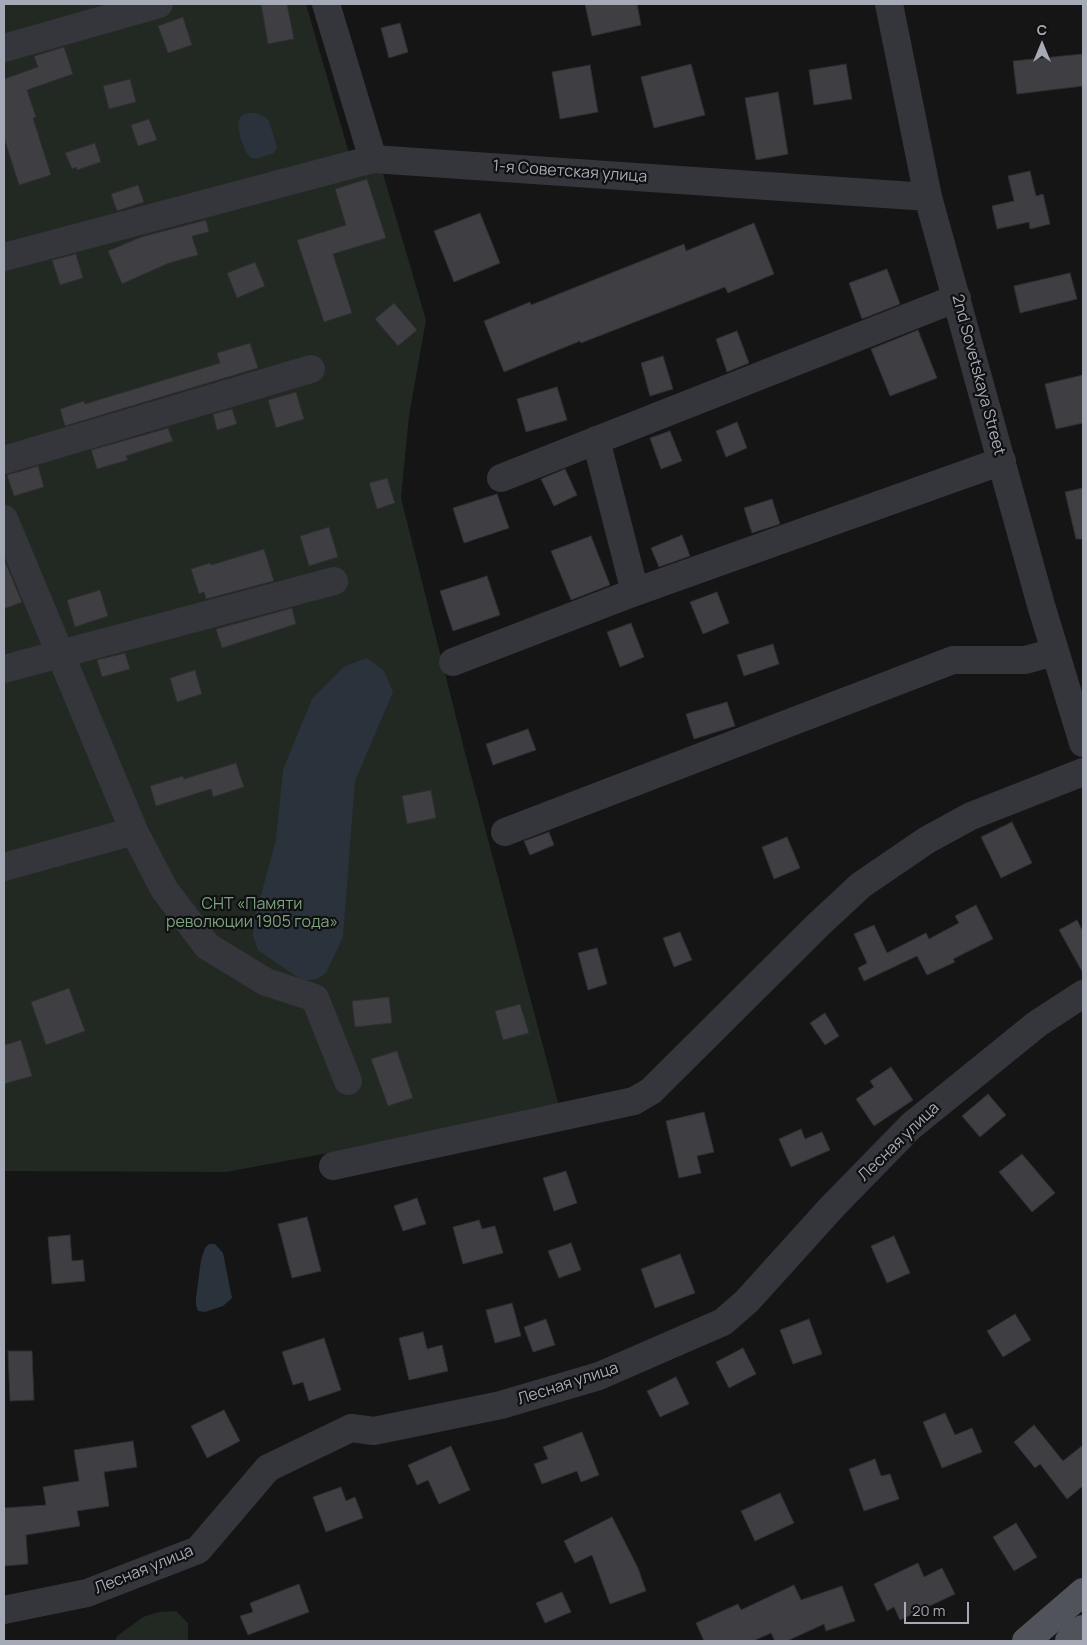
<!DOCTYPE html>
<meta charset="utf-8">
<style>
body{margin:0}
#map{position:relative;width:1087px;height:1645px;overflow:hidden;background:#151516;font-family:Manrope,sans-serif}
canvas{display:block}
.frame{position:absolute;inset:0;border:5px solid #a6aab7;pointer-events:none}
.north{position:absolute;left:1017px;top:20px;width:50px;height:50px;-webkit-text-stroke:4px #101011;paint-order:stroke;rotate:0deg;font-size:14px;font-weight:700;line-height:20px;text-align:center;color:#a6aab7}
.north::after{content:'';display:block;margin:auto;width:18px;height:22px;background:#a6aab7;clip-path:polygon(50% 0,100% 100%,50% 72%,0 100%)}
.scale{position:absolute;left:904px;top:1602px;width:65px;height:22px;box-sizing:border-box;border:2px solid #a6aab7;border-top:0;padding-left:6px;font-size:15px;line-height:18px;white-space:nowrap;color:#a6aab7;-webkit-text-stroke:4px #101011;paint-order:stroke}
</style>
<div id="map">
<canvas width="1087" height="1645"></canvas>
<div class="frame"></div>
<div class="north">С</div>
<div class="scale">20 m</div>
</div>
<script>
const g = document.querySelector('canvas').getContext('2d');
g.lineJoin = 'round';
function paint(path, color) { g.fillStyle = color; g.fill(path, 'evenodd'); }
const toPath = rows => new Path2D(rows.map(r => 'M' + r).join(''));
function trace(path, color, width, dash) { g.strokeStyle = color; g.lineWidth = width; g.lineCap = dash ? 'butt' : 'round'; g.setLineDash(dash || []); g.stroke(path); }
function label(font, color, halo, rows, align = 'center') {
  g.font = font + ' Manrope,sans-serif'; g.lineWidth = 4.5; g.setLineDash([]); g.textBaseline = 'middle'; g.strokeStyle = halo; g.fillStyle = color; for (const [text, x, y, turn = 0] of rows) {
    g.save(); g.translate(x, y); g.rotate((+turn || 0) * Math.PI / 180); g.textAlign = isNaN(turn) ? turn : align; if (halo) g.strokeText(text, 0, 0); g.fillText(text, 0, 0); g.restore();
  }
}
paint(toPath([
 [4,4,306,4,353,167,382,170,426,320,409,416,401,498,464,749,560,1110,226,1172,4,1171],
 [176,1611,188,1623,188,1641,115,1641,117,1636,143,1617,159,1612]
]), '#212922');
paint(toPath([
 [249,113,256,113,263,116,269,121,277,147,274,153,259,158,251,158,246,152,240,137,238,122,242,115],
 [367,658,384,671,393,692,355,781,343,937,326,973,317,979,303,981,258,950,253,936,254,920,276,840,283,770,312,699,345,666],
 [209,1244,215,1244,223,1253,232,1298,223,1306,205,1312,198,1311,196,1305,196,1298,201,1260,205,1248]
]), '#2a323b');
const building = toPath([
 [261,4,287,4,294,39,268,44,261,4],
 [585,4,637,4,641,25,592,36,585,4],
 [183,17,192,45,168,53,158,26,183,17],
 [400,23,408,52,389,58,381,28,400,23],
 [64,47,73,74,27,90,36,117,33,118,51,175,19,185,4,138,4,79,38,67,34,56,64,47],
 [1083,54,1083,86,1017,94,1013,61,1083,54],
 [691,64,705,115,654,128,641,77,691,64],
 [846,64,852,99,814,105,809,70,846,64],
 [590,65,598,112,560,119,552,72,590,65],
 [130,79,136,102,109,109,103,86,130,79],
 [778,92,788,154,756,160,745,98,778,92],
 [149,119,157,140,138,146,131,125,149,119],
 [95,143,101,162,77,170,76,167,72,169,65,153,95,143],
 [1030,171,1036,196,1043,194,1050,224,1030,229,1029,222,997,229,992,206,1014,201,1008,176,1030,171],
 [367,179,386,238,333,254,352,313,324,322,297,240,346,225,335,189,367,179],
 [138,185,144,202,117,211,111,194,138,185],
 [480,213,500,263,454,282,434,231,480,213],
 [206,220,209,232,192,236,198,255,169,263,122,284,108,251,141,237,206,220],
 [754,223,774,274,728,293,725,287,581,343,580,341,504,372,484,321,530,302,531,305,684,244,686,251,754,223],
 [76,254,83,278,60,285,52,260,76,254],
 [255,262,265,286,237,298,227,273,255,262],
 [887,269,900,304,862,319,849,283,887,269],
 [1070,273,1077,299,1020,313,1014,286,1070,273],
 [394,303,417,330,398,346,375,319,394,303],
 [918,330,937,378,890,396,871,349,918,330],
 [737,331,749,363,727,372,716,339,737,331],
 [250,343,258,368,65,426,60,409,84,401,85,404,220,363,217,353,250,343],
 [663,356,673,389,650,396,641,363,663,356],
 [1083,375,1083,423,1056,429,1045,384,1083,375],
 [557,387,567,420,526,432,517,399,557,387],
 [296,392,304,419,276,428,268,400,296,392],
 [232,409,237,424,217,430,213,414,232,409],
 [737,422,747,448,726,457,716,431,737,422],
 [168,428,173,441,126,456,128,460,97,469,91,450,168,428],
 [670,431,682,461,661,469,650,438,670,431],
 [38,466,44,487,14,496,7,475,38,466],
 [565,469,577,495,554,506,541,479,565,469],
 [387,478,395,503,377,509,369,483,387,478],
 [1083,488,1083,539,1076,539,1065,492,1083,488],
 [497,494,509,528,464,543,453,508,497,494],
 [772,499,780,524,752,533,744,508,772,499],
 [329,527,338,557,309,566,300,536,329,527],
 [682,535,690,556,659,567,651,548,682,535],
 [591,536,610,585,571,600,551,551,591,536],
 [264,549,274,581,206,599,204,592,199,594,191,569,210,563,211,565,264,549],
 [4,559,22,602,4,609,4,559],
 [487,576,500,615,453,631,440,591,487,576],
 [100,590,108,616,75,627,67,600,100,590],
 [717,592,729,623,703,634,690,602,717,592],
 [292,608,296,624,222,648,216,629,292,608],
 [631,623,644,657,620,667,607,632,631,623],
 [773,644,779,664,744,676,737,655,773,644],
 [125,653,130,669,102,677,97,660,125,653],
 [195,670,202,694,177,702,170,678,195,670],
 [727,702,735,726,694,739,686,714,727,702],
 [528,729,536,750,493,765,486,744,528,729],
 [236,763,244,787,213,797,211,789,156,806,150,786,183,776,184,779,236,763],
 [431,790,436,818,407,824,402,796,431,790],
 [1012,822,1032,863,1001,878,981,837,1012,822],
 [549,832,554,845,530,855,524,841,549,832],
 [787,837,800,868,774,879,762,847,787,837],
 [976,905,993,939,953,959,955,962,927,975,917,956,864,981,858,968,867,963,854,934,874,925,887,953,926,933,929,939,959,923,955,916,976,905],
 [1077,920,1083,932,1083,973,1059,930,1077,920],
 [680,932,692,960,674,967,663,938,680,932],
 [597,948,607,984,588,990,578,953,597,948],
 [69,988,85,1031,46,1045,31,1002,69,988],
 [389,997,392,1023,355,1027,352,1001,389,997],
 [520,1004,529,1033,503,1040,495,1011,520,1004],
 [825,1013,839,1036,825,1045,810,1023,825,1013],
 [21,1040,32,1076,4,1084,4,1045,21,1040],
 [397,1051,413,1098,388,1106,371,1059,397,1051],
 [891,1067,913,1100,874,1126,856,1099,874,1087,870,1081,891,1067],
 [988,1094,1006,1115,980,1137,962,1116,988,1094],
 [704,1112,714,1152,697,1156,701,1173,679,1178,666,1121,704,1112],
 [801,1129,805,1139,822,1132,830,1150,791,1167,779,1139,801,1129],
 [1022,1154,1055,1193,1032,1212,999,1172,1022,1154],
 [566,1171,577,1203,554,1211,543,1178,566,1171],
 [417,1198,426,1224,403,1231,394,1206,417,1198],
 [307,1217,321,1271,292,1278,278,1224,307,1217],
 [479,1220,482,1229,495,1226,503,1253,463,1264,453,1227,479,1220],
 [70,1235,72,1261,83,1260,85,1281,52,1284,48,1237,70,1235],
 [894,1236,910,1273,887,1283,871,1246,894,1236],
 [571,1243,581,1270,559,1278,548,1251,571,1243],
 [680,1254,695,1293,655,1308,641,1269,680,1254],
 [512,1303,521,1336,495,1343,486,1310,512,1303],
 [1015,1314,1031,1340,1003,1357,987,1331,1015,1314],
 [546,1319,555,1345,533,1352,524,1327,546,1319],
 [809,1319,822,1354,793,1364,780,1330,809,1319],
 [423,1332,427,1349,442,1345,448,1371,409,1380,399,1338,423,1332],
 [324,1338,341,1390,309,1401,303,1382,293,1385,282,1352,324,1338],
 [743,1348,756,1374,729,1388,716,1362,743,1348],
 [8,1351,32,1351,34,1400,10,1401,8,1351],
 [676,1377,689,1404,660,1417,647,1391,676,1377],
 [224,1410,240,1441,207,1458,191,1426,224,1410],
 [945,1413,955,1435,972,1428,982,1452,942,1468,923,1422,945,1413],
 [1034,1425,1063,1461,1083,1445,1083,1486,1067,1499,1040,1464,1035,1468,1014,1442,1034,1425],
 [582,1432,599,1475,581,1482,577,1471,542,1484,534,1464,548,1459,543,1447,582,1432],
 [133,1441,137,1467,104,1472,109,1506,77,1511,80,1526,26,1535,28,1564,4,1566,4,1508,46,1505,43,1487,79,1481,74,1450,133,1441],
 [451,1446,470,1490,439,1504,428,1480,417,1485,408,1465,451,1446],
 [875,1459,881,1476,890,1474,899,1499,864,1511,849,1469,875,1459],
 [341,1487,346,1501,355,1497,363,1518,326,1532,313,1497,341,1487],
 [780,1493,794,1523,755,1541,741,1511,780,1493],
 [612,1517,638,1568,646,1591,610,1604,592,1555,575,1563,564,1541,612,1517],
 [1016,1523,1037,1557,1014,1571,993,1537,1016,1523],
 [918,1563,924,1577,942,1568,955,1594,900,1620,894,1607,887,1611,874,1584,918,1563],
 [299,1584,309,1612,248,1635,240,1616,253,1612,250,1603,299,1584],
 [794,1585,801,1600,842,1586,855,1621,826,1631,824,1624,787,1641,775,1641,771,1633,753,1641,704,1641,696,1623,738,1604,741,1610,794,1585],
 [562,1592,571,1612,545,1623,536,1603,562,1592]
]);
paint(building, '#3f3f43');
trace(building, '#2f2e32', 1);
trace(toPath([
 [326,4,373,159,928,197],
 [889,4,928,197,1041,605,1083,743],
 [4,48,159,4],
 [4,257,373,159],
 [596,440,635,592],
 [4,460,311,369],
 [501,478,957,298],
 [4,519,134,831,164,889,207,946,266,982,315,998,348,1081],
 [453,662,635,592,1002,461],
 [4,669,334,581],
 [505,832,953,660,1025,660,1055,652],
 [4,867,134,831],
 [333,1166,634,1101,651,1091,818,925,861,885,927,840,971,816,1083,772],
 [4,1610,87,1593,198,1550,268,1468,351,1428,374,1431,501,1405,599,1376,723,1322,747,1301,832,1207,911,1126,1037,1024,1083,994]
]), '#35363c', 28);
trace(toPath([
 [1026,1641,1083,1592],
 [1069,1641,1083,1629]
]), '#51535b', 28);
label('16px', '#a6aab7', '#101011', [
 ["1-я Советская улица",570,172,4],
 ["2nd Sovetskaya Street",978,375,75],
 ["Лесная улица",899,1142,-44],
 ["Лесная улица",568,1384,-18],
 ["Лесная улица",144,1570,-22]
]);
label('16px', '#7da281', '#101011', [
 ["СНТ «Памяти",252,905],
 ["революции 1905 года»",252,923]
]);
</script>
